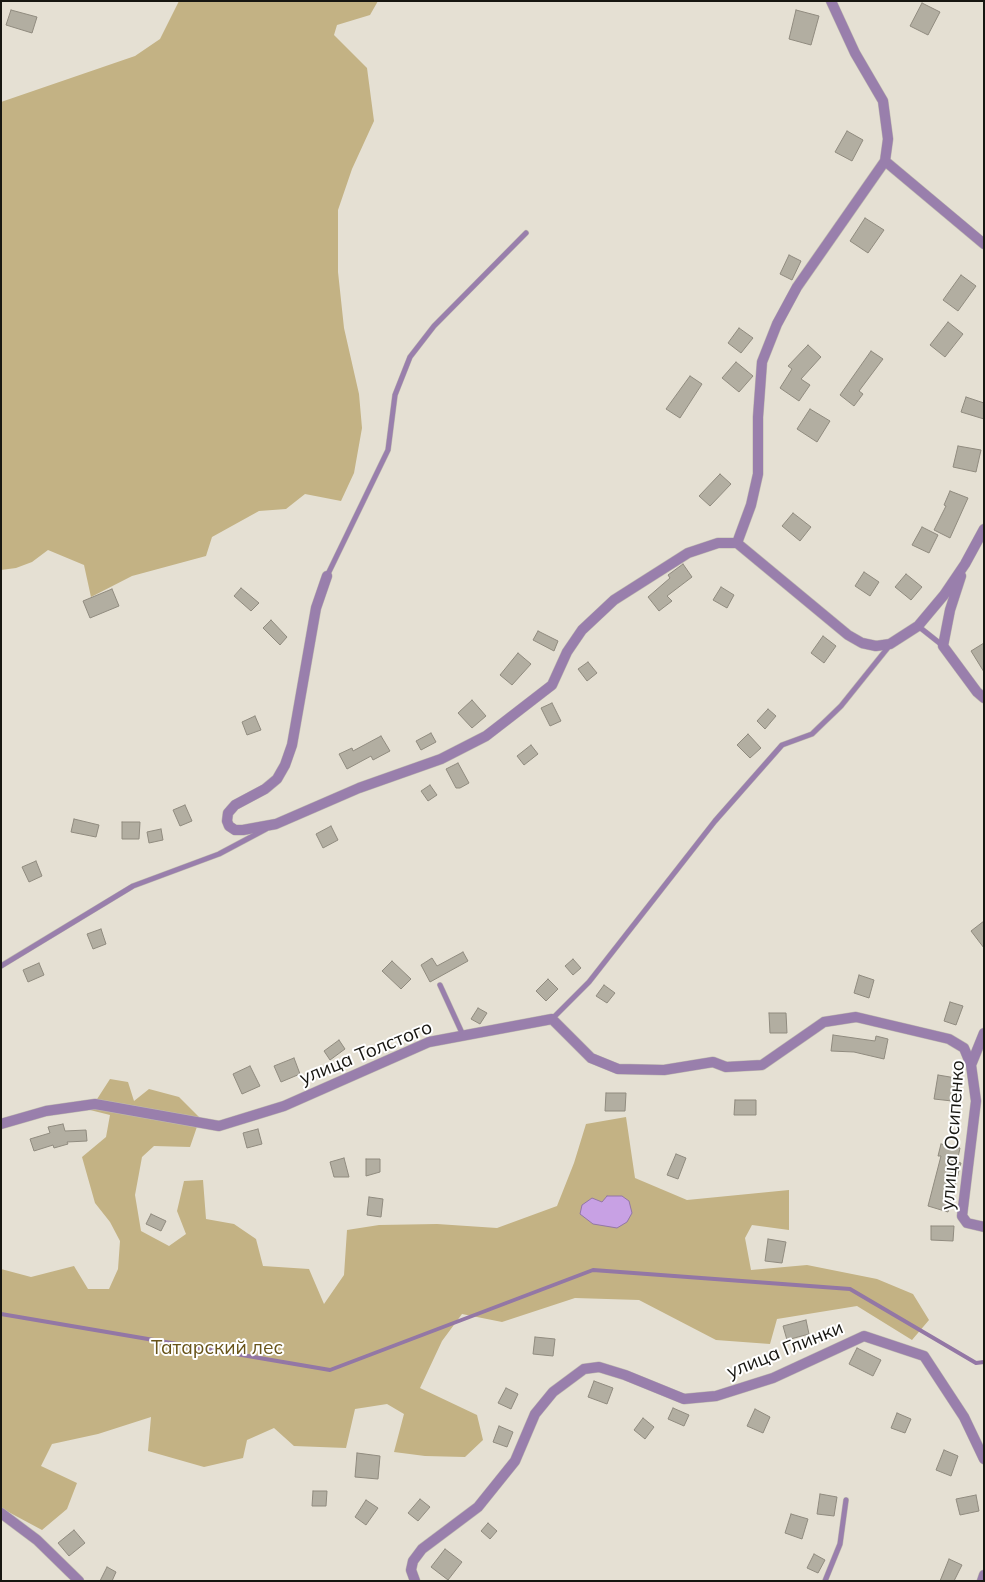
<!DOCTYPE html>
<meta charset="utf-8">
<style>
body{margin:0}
#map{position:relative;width:985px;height:1582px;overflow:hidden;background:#e5e0d3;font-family:Mulish,sans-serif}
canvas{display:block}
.frame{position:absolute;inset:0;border:2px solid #171611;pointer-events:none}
</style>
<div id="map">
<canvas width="985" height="1582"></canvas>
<div class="frame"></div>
</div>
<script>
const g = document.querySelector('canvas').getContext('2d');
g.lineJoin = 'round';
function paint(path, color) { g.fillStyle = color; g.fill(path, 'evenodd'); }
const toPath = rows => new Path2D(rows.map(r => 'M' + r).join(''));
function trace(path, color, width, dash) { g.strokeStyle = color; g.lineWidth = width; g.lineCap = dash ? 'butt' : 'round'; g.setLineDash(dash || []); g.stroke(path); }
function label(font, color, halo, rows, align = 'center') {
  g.font = font + ' Mulish,sans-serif'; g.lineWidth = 4; g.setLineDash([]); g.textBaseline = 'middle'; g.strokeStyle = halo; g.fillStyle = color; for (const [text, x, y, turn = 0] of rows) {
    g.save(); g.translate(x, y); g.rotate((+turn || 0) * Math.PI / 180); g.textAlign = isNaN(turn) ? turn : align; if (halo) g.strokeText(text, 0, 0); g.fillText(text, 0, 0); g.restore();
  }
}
paint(toPath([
 [179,1,378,1,370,15,337,25,334,35,367,68,374,121,352,169,338,210,338,272,344,328,359,394,362,428,354,473,341,501,305,494,286,509,259,511,212,537,206,556,132,576,91,597,84,565,48,550,32,562,16,568,1,570,1,102,135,56,160,39],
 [110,1079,128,1082,134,1101,149,1089,179,1097,200,1118,190,1147,154,1146,142,1157,135,1195,141,1231,169,1246,186,1234,177,1211,184,1181,203,1180,206,1219,234,1224,256,1239,263,1266,309,1269,324,1304,344,1275,347,1230,379,1225,437,1224,497,1228,557,1206,574,1163,586,1124,626,1117,635,1178,687,1200,789,1190,789,1230,752,1225,745,1238,751,1270,807,1265,877,1279,913,1294,929,1320,912,1340,857,1306,777,1319,770,1344,716,1340,639,1300,575,1298,502,1322,462,1314,442,1341,420,1388,477,1415,483,1440,465,1457,425,1456,394,1452,404,1414,387,1404,355,1409,346,1448,294,1446,274,1428,247,1440,243,1458,204,1467,148,1451,151,1417,98,1434,52,1444,41,1466,77,1483,67,1509,42,1530,1,1508,1,1269,31,1277,74,1266,88,1289,109,1289,118,1269,120,1241,110,1222,95,1203,82,1157,106,1137,110,1115,90,1110]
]), '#c3b284');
const water = toPath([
 [607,1196,622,1196,629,1201,632,1213,627,1222,617,1228,593,1224,580,1214,582,1205,592,1198,602,1202,607,1196]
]);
paint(water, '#c8a1e4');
trace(water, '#9377a5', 1);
trace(toPath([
 [1,1314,330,1370,593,1270,850,1289,976,1363,984,1362]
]), '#9377a5', 4);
const building = toPath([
 [922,3,940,12,928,35,910,26,922,3],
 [11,10,37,17,32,33,6,25,11,10],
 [796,10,819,16,811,45,789,39,796,10],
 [847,131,863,140,852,161,835,152,847,131],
 [865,218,884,230,868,253,850,241,865,218],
 [789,255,801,261,792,280,780,274,789,255],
 [961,275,976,286,958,311,943,300,961,275],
 [948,322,963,334,945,357,930,345,948,322],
 [739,328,753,338,741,353,728,343,739,328],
 [808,345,821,357,801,379,810,385,799,401,780,388,792,369,788,366,808,345],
 [871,351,883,359,859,391,863,394,854,406,840,395,871,351],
 [736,362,753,376,739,392,722,378,736,362],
 [690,376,702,384,680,418,666,409,690,376],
 [966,397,984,403,984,419,961,412,966,397],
 [810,409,830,421,817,442,797,429,810,409],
 [958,446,981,450,976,472,953,467,958,446],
 [720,474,731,484,710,506,699,496,720,474],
 [950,491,968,498,950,538,934,530,946,506,944,505,950,491],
 [793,513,811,527,800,541,782,526,793,513],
 [922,527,938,535,929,553,912,545,922,527],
 [683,564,692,577,667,596,672,601,659,611,648,597,670,578,668,575,683,564],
 [864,572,879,582,870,596,855,586,864,572],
 [906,574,922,587,911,600,895,587,906,574],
 [721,587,734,595,727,608,713,600,721,587],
 [241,588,259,603,251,611,234,596,241,588],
 [112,589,119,606,90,618,83,601,112,589],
 [271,620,287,637,280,645,263,628,271,620],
 [538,631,558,641,554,651,533,640,538,631],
 [823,636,836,646,824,663,811,653,823,636],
 [984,643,984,672,971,651,984,643],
 [518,653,531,664,512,685,500,675,518,653],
 [588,662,597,673,587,681,578,669,588,662],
 [472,700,486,716,472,728,458,713,472,700],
 [552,703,561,721,550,726,541,708,552,703],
 [768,709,776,716,765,729,757,721,768,709],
 [255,716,261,730,247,735,242,722,255,716],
 [431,733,436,742,421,750,416,741,431,733],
 [748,734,761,748,750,758,737,745,748,734],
 [381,736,390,751,373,760,371,756,347,769,339,754,352,748,353,751,381,736],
 [531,745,538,754,524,765,517,756,531,745],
 [458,763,469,783,460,788,456,788,446,769,458,763],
 [430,785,437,795,428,801,421,791,430,785],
 [185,805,192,821,180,826,173,810,185,805],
 [74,819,99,825,96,837,71,832,74,819],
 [122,822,140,822,139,839,122,839,122,822],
 [331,826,338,840,323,848,316,834,331,826],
 [161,829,163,840,149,843,147,832,161,829],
 [36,861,42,876,29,882,22,867,36,861],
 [984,921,984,948,971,931,984,921],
 [101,929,106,944,93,949,87,934,101,929],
 [463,952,468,961,430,982,421,965,432,958,437,966,463,952],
 [573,959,581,968,573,975,565,966,573,959],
 [392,961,411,979,401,989,382,971,392,961],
 [39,963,44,975,28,982,23,970,39,963],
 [859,975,874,980,869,998,854,993,859,975],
 [548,979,558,989,546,1001,536,991,548,979],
 [604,985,615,993,607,1003,596,996,604,985],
 [950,1002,963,1006,956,1025,944,1021,950,1002],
 [478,1008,487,1013,480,1024,471,1019,478,1008],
 [769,1013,786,1013,787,1033,770,1033,769,1013],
 [833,1035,875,1041,876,1036,888,1039,884,1059,854,1052,831,1051,833,1035],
 [339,1040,345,1049,330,1060,324,1051,339,1040],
 [294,1058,300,1074,281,1082,274,1066,294,1058],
 [250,1066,260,1086,242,1094,233,1074,250,1066],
 [938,1075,956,1078,952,1101,934,1099,938,1075],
 [606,1093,626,1093,625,1111,605,1111,606,1093],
 [735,1100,756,1100,756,1115,734,1115,735,1100],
 [63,1124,65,1131,86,1130,87,1141,67,1142,68,1144,54,1148,53,1145,34,1151,30,1139,50,1133,48,1127,63,1124],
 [258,1129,262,1144,247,1148,243,1133,258,1129],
 [941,1144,960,1148,957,1162,961,1163,948,1212,928,1206,941,1156,938,1156,941,1144],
 [676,1154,686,1158,678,1179,667,1175,676,1154],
 [344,1158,349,1177,334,1177,330,1162,344,1158],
 [366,1159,380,1159,380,1172,366,1176,366,1159],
 [369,1197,383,1199,381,1217,367,1215,369,1197],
 [151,1214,166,1221,161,1231,146,1224,151,1214],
 [931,1226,954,1226,953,1241,931,1240,931,1226],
 [768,1239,786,1242,782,1263,765,1261,768,1239],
 [806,1320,809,1334,787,1340,783,1326,806,1320],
 [535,1337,555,1339,553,1356,533,1354,535,1337],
 [857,1348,881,1360,873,1376,849,1364,857,1348],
 [594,1381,613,1388,607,1404,588,1397,594,1381],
 [506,1388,518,1394,511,1409,498,1403,506,1388],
 [673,1408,689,1415,684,1426,668,1419,673,1408],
 [755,1409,770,1417,763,1433,747,1426,755,1409],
 [897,1413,911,1419,905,1433,891,1428,897,1413],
 [643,1418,654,1427,645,1439,634,1430,643,1418],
 [499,1426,513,1432,507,1447,493,1442,499,1426],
 [944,1450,958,1456,951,1476,936,1470,944,1450],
 [357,1453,380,1456,378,1479,355,1477,357,1453],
 [313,1491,327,1491,326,1506,312,1506,313,1491],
 [820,1494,837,1497,834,1516,817,1514,820,1494],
 [976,1495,979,1511,960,1515,956,1499,976,1495],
 [420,1499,430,1507,418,1521,408,1513,420,1499],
 [366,1500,378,1508,366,1525,355,1517,366,1500],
 [791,1514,808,1519,802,1539,785,1533,791,1514],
 [488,1523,497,1531,490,1539,481,1531,488,1523],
 [74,1530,85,1543,69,1556,58,1543,74,1530],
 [445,1549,462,1562,448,1580,431,1567,445,1549],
 [814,1554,825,1560,818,1573,807,1568,814,1554],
 [949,1559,962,1565,954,1581,940,1581,949,1559],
 [107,1567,116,1572,112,1581,100,1581,107,1567]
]);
paint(building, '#b2aea1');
trace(building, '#908b7f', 1);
const service = toPath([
 [327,576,388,450,395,395,410,357,434,326,526,233],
 [918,626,942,645],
 [1,966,133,886,219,854,266,829],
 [440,985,463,1035],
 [552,1019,589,982,715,821,782,745,812,734,841,706,890,645],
 [825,1581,840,1544,846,1500]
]);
const minor = toPath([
 [885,161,984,244],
 [737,543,751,505,758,474,758,417,762,362,777,324,797,287,885,161,888,139,883,101,855,53,831,1],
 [327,576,316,608,292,745,285,765,277,779,265,789,235,805,228,813,227,821,229,826,235,830,243,830,276,824,359,788,441,759,486,736,552,685,567,652,582,630,614,600,688,553,718,543,737,543,848,635,862,643,876,646,890,644,918,626,944,595,965,564,984,529],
 [961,576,950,610,943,646,977,692,984,698],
 [984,1033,971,1065,976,1101,962,1216,967,1223,984,1227],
 [1,1124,46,1111,95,1104,219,1126,284,1106,429,1042,552,1019,591,1058,618,1069,664,1070,713,1062,726,1067,762,1065,824,1022,856,1017,949,1039,964,1048,971,1065],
 [1,1513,37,1540,79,1581],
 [415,1581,411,1570,413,1561,422,1549,478,1507,515,1461,535,1414,553,1392,584,1369,599,1367,625,1375,684,1399,716,1396,773,1378,864,1336,924,1356,964,1417,984,1459],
 [982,1581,984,1575]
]);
trace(service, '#c0bcb0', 6);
trace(minor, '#c0bcb0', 11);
trace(service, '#997fac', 5);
trace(minor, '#997fac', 10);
label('19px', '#171611', '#fff', [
 ["улица Толстого",366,1053,-22],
 ["улица Осипенко",953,1135,-86],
 ["улица Глинки",785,1350,-22]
]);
label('19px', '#68541a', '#fff', [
 ["Татарский лес",217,1348]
]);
</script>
